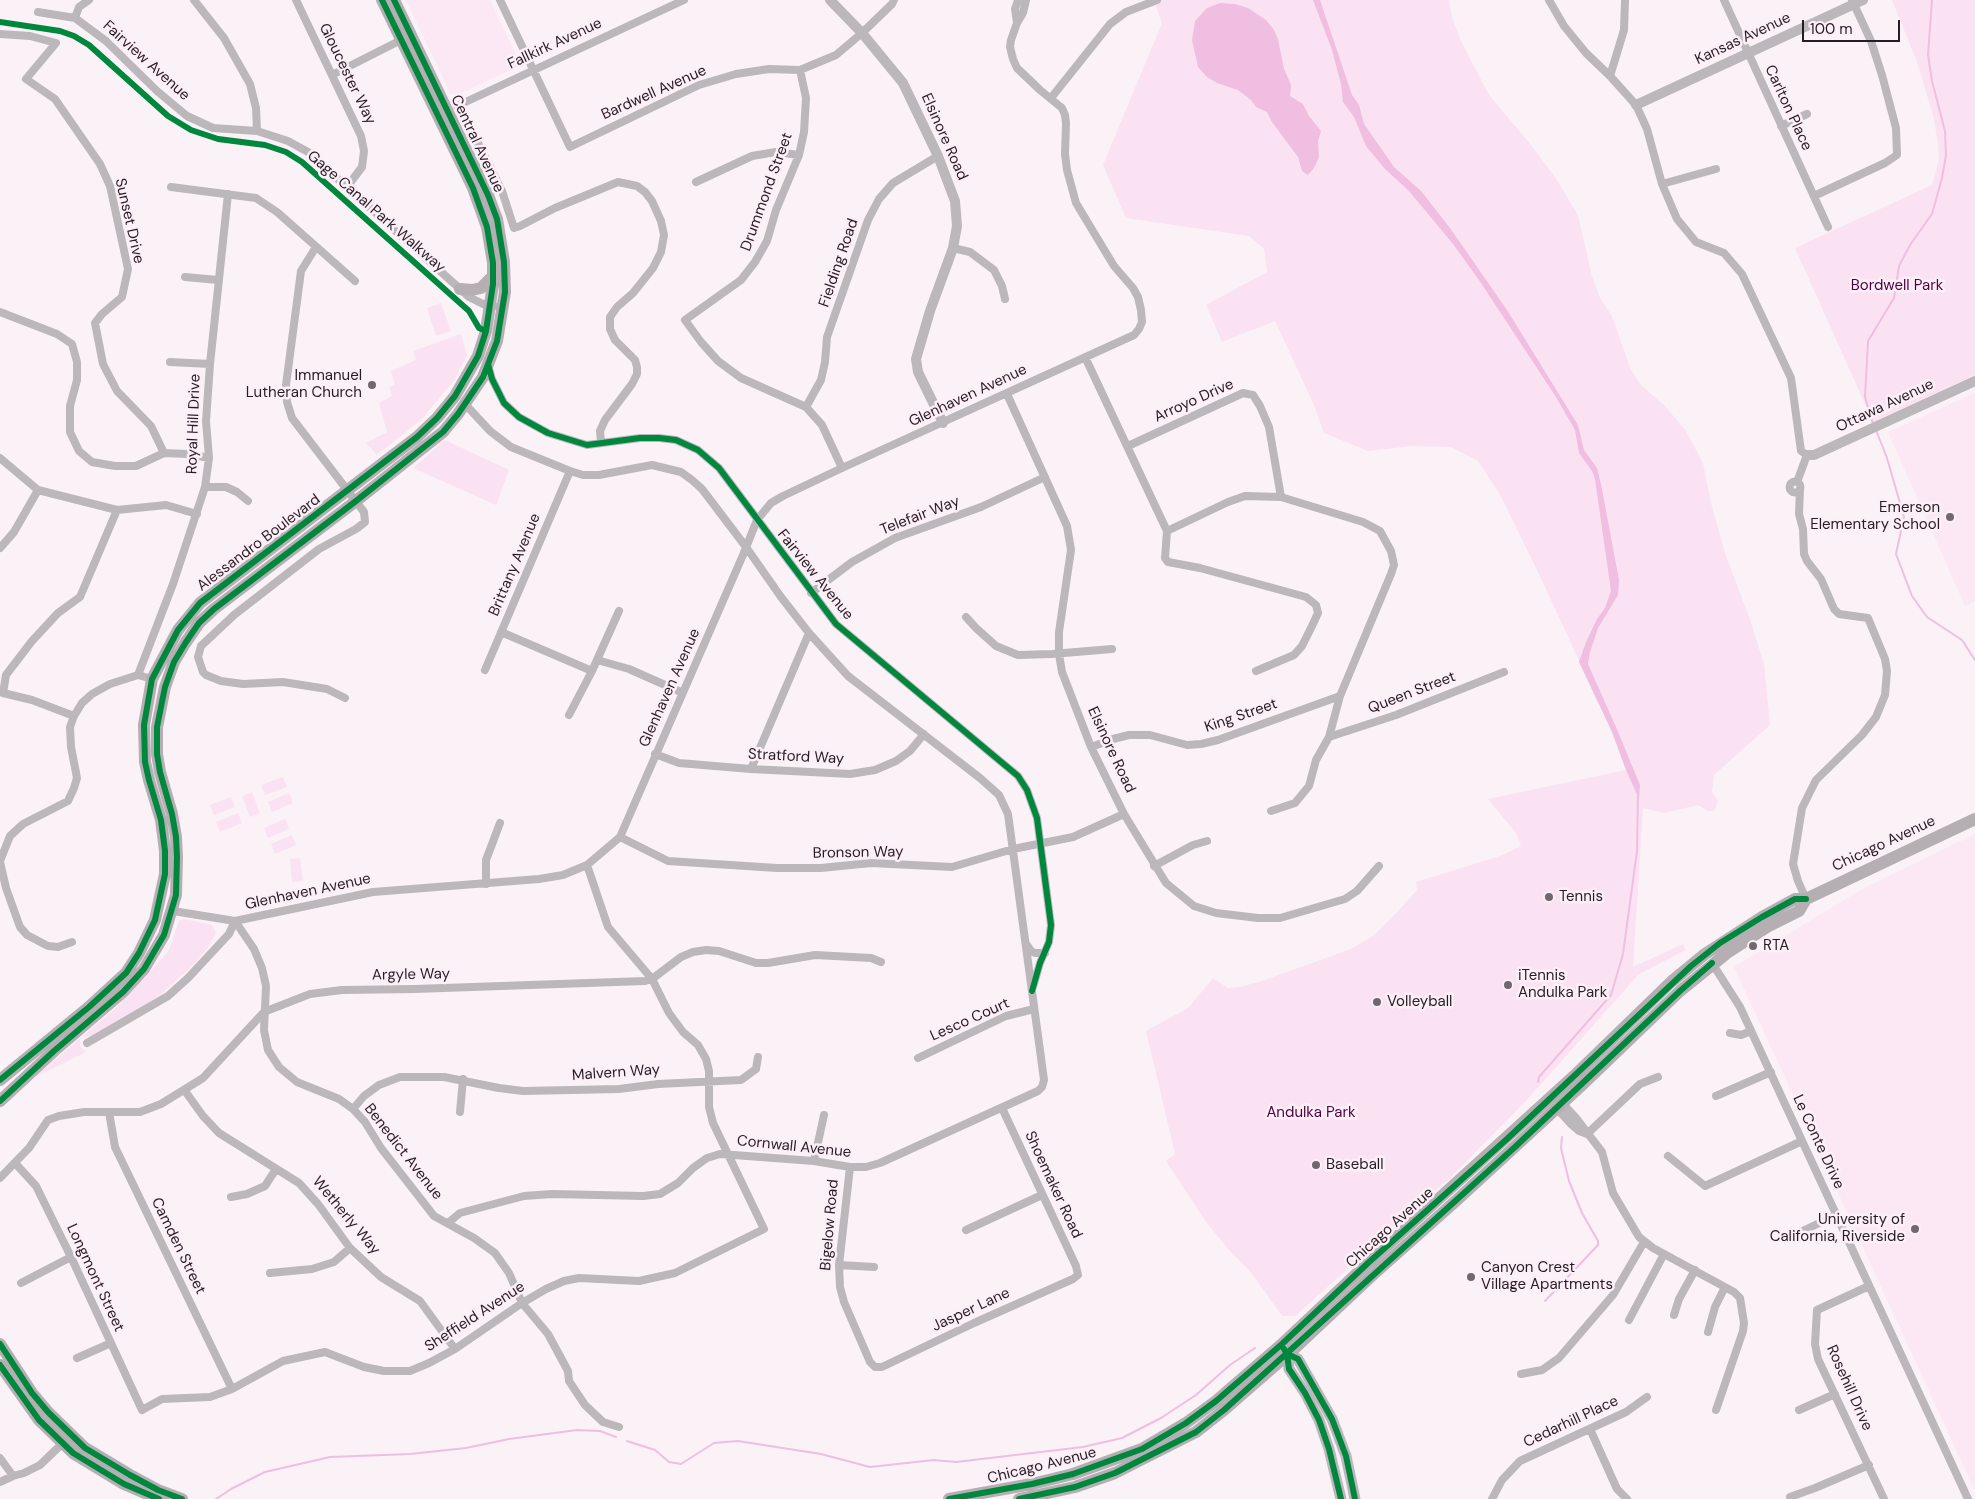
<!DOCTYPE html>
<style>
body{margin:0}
#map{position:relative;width:1975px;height:1499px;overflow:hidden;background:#faf2f7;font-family:"DM Sans",sans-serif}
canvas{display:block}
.scale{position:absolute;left:1802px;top:20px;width:98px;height:22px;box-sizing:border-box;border:2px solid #281c24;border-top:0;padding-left:6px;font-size:15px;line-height:18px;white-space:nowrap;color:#281c24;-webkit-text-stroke:4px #fdeff8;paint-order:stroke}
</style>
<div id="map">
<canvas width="1975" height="1499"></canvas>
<div class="scale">100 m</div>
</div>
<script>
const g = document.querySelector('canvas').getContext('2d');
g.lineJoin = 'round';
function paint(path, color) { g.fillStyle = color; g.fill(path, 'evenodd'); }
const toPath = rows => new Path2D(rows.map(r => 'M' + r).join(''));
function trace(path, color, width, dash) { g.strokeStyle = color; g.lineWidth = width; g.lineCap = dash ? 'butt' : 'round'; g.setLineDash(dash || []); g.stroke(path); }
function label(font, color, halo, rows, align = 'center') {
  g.font = font + ' "DM Sans",sans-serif'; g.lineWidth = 5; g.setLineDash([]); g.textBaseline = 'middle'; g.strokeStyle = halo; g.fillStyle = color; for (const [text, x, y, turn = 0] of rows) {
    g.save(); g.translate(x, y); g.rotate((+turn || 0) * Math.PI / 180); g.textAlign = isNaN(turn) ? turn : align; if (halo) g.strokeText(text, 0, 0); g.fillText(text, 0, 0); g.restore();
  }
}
paint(toPath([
 [406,0,490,0,521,65,459,94,451,94],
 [1975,393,1975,601,1965,606,1888,432],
 [1975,834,1975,1491,1734,967,1864,888]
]), '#fce8f5');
paint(toPath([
 [1154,0,1449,0,1452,17,1461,41,1489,95,1527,140,1555,177,1578,215,1592,276,1600,298,1612,316,1630,368,1641,385,1665,406,1686,431,1703,463,1711,503,1726,556,1750,619,1764,664,1770,725,1714,775,1712,792,1718,801,1714,811,1708,811,1698,805,1664,813,1643,808,1633,967,1683,944,1686,950,1639,974,1525,1102,1452,1176,1295,1316,1282,1316,1250,1271,1229,1250,1206,1222,1166,1161,1175,1154,1146,1031,1188,1008,1213,978,1228,988,1239,987,1259,982,1351,949,1373,936,1399,910,1417,890,1416,882,1503,855,1521,846,1516,833,1488,799,1626,770,1612,732,1538,572,1499,493,1478,461,1451,447,1412,446,1368,451,1324,433,1314,405,1275,321,1222,342,1206,305,1267,272,1264,249,1249,236,1126,218,1103,165,1162,23],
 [1892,0,1975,0,1975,375,1873,422,1795,248,1932,185,1939,160,1938,142,1933,115,1917,62],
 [441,303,451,331,436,336,427,308],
 [461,334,467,355,455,379,422,419,377,455,366,443,387,432,379,403,392,396,389,387,395,385,391,371,416,360,413,351],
 [445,440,509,470,496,505,413,468],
 [283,777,287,787,265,795,261,785],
 [252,792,260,813,250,817,242,796],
 [289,793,293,803,272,812,268,802],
 [231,797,235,807,214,815,210,805],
 [238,813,242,823,220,832,216,822],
 [285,819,289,829,268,838,264,828],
 [292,835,296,845,275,854,271,844],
 [300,858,303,881,292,882,290,859],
 [184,919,212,925,216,933,207,949,191,967,161,994,125,1019,91,1036,83,1037,80,1040,80,1046,86,1052,35,1077,118,1006,149,973,169,950,179,921]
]), '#fae2f2');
paint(toPath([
 [1313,0,1320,0,1352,95,1359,105,1364,124,1394,167,1421,191,1450,228,1507,310,1578,425,1584,450,1597,468,1601,484,1619,580,1618,595,1598,628,1590,652,1588,664,1616,727,1640,785,1639,799,1626,770,1612,732,1579,662,1586,642,1597,619,1605,608,1611,591,1595,479,1592,471,1579,453,1575,430,1556,397,1479,280,1453,244,1409,191,1385,169,1366,146,1354,117,1343,102,1341,84,1332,50],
 [1220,3,1235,4,1248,8,1266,20,1274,30,1278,39,1284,69,1291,85,1290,96,1303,104,1309,116,1321,131,1318,141,1319,157,1314,168,1308,175,1302,171,1298,157,1272,122,1267,112,1256,107,1251,100,1238,90,1217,83,1207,77,1198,67,1192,40,1195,21,1207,8]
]), '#f0bee0');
trace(toPath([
 [1873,424,1865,397,1868,341,1894,298,1899,266,1910,245,1932,214,1942,178,1946,155,1945,131,1932,81,1928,55,1932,0],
 [1876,430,1887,458,1904,517,1896,554,1912,596,1927,617,1962,640,1975,660],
 [1538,1082,1539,1077,1611,995,1623,954,1637,851,1638,794],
 [1545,1301,1598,1245,1598,1241,1582,1213,1569,1181,1561,1148,1562,1137],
 [627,1441,655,1450,669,1462,681,1464,714,1443,738,1441,821,1454,870,1467,934,1460,956,1462,1083,1447,1122,1438,1161,1418,1196,1395,1230,1365,1255,1348],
 [216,1499,231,1489,265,1472,330,1457,410,1454,466,1448,509,1439,577,1430,600,1431,616,1437]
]), '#f0bee0', 2);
trace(toPath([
 [194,0,224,38,250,84,256,108,257,131],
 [296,0,361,136,364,151,362,167,347,187],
 [500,0,570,147,699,85,736,74,769,69,800,70,836,55,862,33,892,4,894,0],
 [1549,0,1564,26,1586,53,1610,76,1636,105,1647,129,1662,184,1677,219,1696,242,1724,253,1742,274,1791,378,1801,451,1807,455,1797,482],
 [1724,0,1828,227],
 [38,12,75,18,106,41,157,91,187,116,213,128,257,131,288,141,308,152,469,297,483,304,494,306],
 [75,18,79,7,89,0],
 [1017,23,1015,9,1018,0],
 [0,34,30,36,56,43,26,79,55,99,100,164,110,186,128,269,122,297,102,314,95,323,103,364,117,391,151,426,164,453,188,454,209,458],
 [800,70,806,98,804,132,799,155,776,210,767,241,755,262,741,280,685,320,701,342,718,361,741,378,806,407,822,425,842,468],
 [332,75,405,38],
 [1610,76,1624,30,1625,0],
 [1051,98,1110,24,1126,12,1157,0],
 [459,105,502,191,514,228,520,226,555,208,618,182,637,186,645,192,652,201,661,221,664,235,661,252,653,268,633,293,617,307,610,317,610,329,615,340,635,360,637,367,637,374,632,384,605,420,600,431,601,443],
 [457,106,684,0],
 [1781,126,1807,114],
 [696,182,752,156,776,152,799,155],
 [1662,184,1716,169],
 [171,187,256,198,277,212,355,281],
 [1814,196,1885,163,1897,155,1896,128,1882,75,1871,41,1852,0],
 [316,247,301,271,286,385,287,402,292,418,364,512,365,522,356,529,319,549,234,615,201,646,198,657,203,672,206,675,221,681,243,684,283,682,327,689,345,698],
 [953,248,970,252,994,270,1002,286,1005,299],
 [185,277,218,280],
 [0,312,57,334,72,344,77,362,77,380,70,406,70,432,79,451,92,462,115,466,136,466,164,453],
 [1085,357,1167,531,1228,502,1245,496,1281,497],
 [170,362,210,364],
 [488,365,492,379,504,403,519,417,548,433,587,445,640,438,659,438,676,440,698,450,719,468,836,624,1018,776,1027,790,1037,818,1051,925,1049,942,1040,963,1033,987],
 [1007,394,1067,526,1071,550,1059,632,1059,654,1062,672,1091,747,1124,814,1166,883,1194,906,1216,913,1258,918,1280,918,1345,899,1357,891,1379,866],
 [806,407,821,380,825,362,827,337,868,220,879,199,893,183,938,156],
 [1128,446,1243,393,1253,395,1260,406,1269,427,1281,497,1363,522,1380,531,1391,551,1394,565,1391,574,1340,696,1329,737,1316,760,1309,786,1295,803,1271,811],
 [0,458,38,490,117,510,166,505,197,514],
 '1789.5 487a5.5 5.5 0 1 1 11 0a5.5 5.5 0 1 1-11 0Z',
 [205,487,226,487,237,492,248,501],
 [1800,489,1799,514,1803,529,1804,554,1807,561,1821,579,1834,609,1839,614,1868,618,1885,659,1887,671,1885,695,1876,717,1862,735,1816,780,1802,808,1793,864,1798,881,1806,899],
 [1167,531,1165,558,1168,562,1200,568,1306,597,1316,605,1318,613,1312,626,1302,646,1294,655,1256,671],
 [0,548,14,532,38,490],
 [811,593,852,562,895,538,981,507,1045,477],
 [966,617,976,628,996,646,1018,655,1052,654,1112,649],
 [501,632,592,671],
 [597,660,629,669,683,693],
 [485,670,570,471],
 [138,675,173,584,205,487,209,458,206,421,210,364,228,194],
 [569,715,592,671,619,611],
 [74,716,32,700,3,693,6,675,32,641,58,613,80,597,117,510],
 [1329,737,1396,715,1504,672],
 [1091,747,1113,739,1129,735,1150,735,1187,745,1201,744,1218,740,1340,696],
 [655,754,679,763,751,769,850,774,875,770,896,761,910,751,924,734],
 [751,769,809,633],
 [620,837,668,861,777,868,821,868,871,863,952,867,1013,849,1073,837,1124,814],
 [0,861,10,836,23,824,68,801,74,788,77,778,71,747,70,727,74,716,82,703,92,694,110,684,138,675,152,679],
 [0,862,6,888,20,927,27,935,48,946,58,947,72,942],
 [1154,866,1193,845,1207,841],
 [486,884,486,860,500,823],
 [173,911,235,921,254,949,262,968,266,986,264,1030,268,1050,279,1067,297,1082,339,1099,353,1109,365,1122,381,1148,434,1216,474,1238,495,1253,509,1273,522,1303,548,1334,568,1371,569,1381,585,1405,603,1422,619,1427],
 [1027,945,1031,951,1035,953,1045,953],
 [1712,963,1740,1007,1968,1499],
 [1730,1033,1741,1035,1751,1031],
 [87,1043,168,996,188,978,229,934,235,921,373,892,539,879,563,875,587,865,620,837,743,555,757,520,771,503,783,496,842,468,1134,335,1139,329,1142,322,1141,310,1138,297,1133,288,1114,266,1076,203,1067,170,1065,154,1066,123,1065,115,1062,108,1040,90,1017,68,1013,59,1010,47,1011,40,1017,23,1023,13,1026,0],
 [918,1058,1006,1016,1034,1009],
 [185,1091,203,1116,219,1133,299,1183,318,1204,350,1248,381,1277,420,1301,455,1349],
 [1716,1096,1771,1072],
 [1559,1106,1565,1106,1576,1118,1602,1152,1613,1193,1639,1237,1653,1248,1734,1292,1740,1298,1744,1323,1743,1331,1716,1410],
 [1559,1106,1560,1112,1571,1124,1579,1131,1587,1134],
 [353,1109,364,1096,379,1085,400,1077,444,1077,499,1088,523,1091,619,1089,658,1084,741,1080,756,1069,758,1057],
 [109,1112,115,1147,232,1389],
 [460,1112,463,1079],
 [1587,1134,1640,1084,1658,1077],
 [1668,1156,1705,1186,1802,1141],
 [814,1161,824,1115],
 [15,1163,36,1186,71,1257,142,1410,162,1399,210,1397,232,1389,283,1361,325,1352,364,1367,384,1371,410,1371,429,1363,455,1349,522,1303,546,1289,564,1281,579,1278,639,1281,675,1273,764,1229,713,1123,709,1107,709,1071,706,1059,698,1045,683,1032,669,1013,652,979,608,927,587,865],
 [850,1167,839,1265,840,1287,844,1302,870,1362,875,1367,882,1367,974,1323,1073,1279,1078,1275,1076,1266,1002,1108],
 [0,1178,29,1148,48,1120,59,1116,84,1112,140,1112,161,1104,203,1078,264,1012,310,994,342,990,415,989,645,981,652,979,681,957,693,952,706,950,719,951,756,963,768,963,815,955,871,958,881,962],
 [231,1197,247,1194,265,1186,276,1169],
 [448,1223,460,1213,524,1196,552,1194,643,1196,660,1194,678,1183,693,1168,707,1158,720,1154,814,1161,850,1167,866,1167,880,1163,1038,1091,1042,1087,1044,1080,1008,814,999,795,980,778,848,676,809,633,781,597,746,547,702,489,692,480,681,472,652,465,599,475,583,475,570,471,511,447,490,431,465,404],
 [966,1230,1042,1195],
 [1788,1238,1836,1215],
 [839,1265,874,1267],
 [270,1273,312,1269,334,1262,350,1248],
 [21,1283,71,1257],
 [1869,1286,1817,1310,1815,1344,1818,1359,1884,1499],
 [1674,1315,1679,1299,1695,1270],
 [1629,1320,1664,1254],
 [1708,1332,1715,1307,1725,1287],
 [77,1358,111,1343],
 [1521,1374,1542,1370,1559,1358,1613,1295,1644,1242],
 [1799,1410,1835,1394],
 [1590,1429,1617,1489,1627,1499],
 [0,1458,13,1476],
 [0,1482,13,1476,24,1473,40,1465,66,1440],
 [1790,1497,1815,1488,1869,1465],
 [1492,1499,1502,1480,1520,1461,1626,1412,1647,1397]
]), '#bcb7bb', 8);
trace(toPath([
 [830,0,862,33,903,83,938,156,955,201,957,226,953,248,930,311,916,359,918,372,943,423],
 [1636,105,1863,0],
 [1807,455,1814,455,1975,381]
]), '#bcb7bb', 10);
trace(toPath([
 [1284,1348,1287,1354,1289,1369,1305,1393,1319,1420,1329,1449,1341,1499],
 [1287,1354,1298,1359,1332,1419,1346,1456,1355,1499]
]), '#bdb6bb', 11);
trace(toPath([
 [460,289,472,290,481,288,493,276],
 [0,1080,89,1007,126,973,139,953,155,920,165,874,165,851,161,820,149,780,145,762,144,725,152,679,178,630,200,603,417,437,437,418,455,396,478,356,486,331,493,284,493,263,487,227,473,188,382,0],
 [0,1101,54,1051,123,992,144,969,164,935,176,895,177,857,176,837,172,814,160,772,157,754,157,727,165,687,174,662,186,642,199,623,214,609,356,501,443,432,458,414,483,377,497,341,505,292,504,262,497,219,488,195,394,0],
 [0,1344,32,1393,48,1412,85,1448,130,1475,158,1490,182,1499],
 [0,1365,39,1420,73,1453,124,1484,159,1499],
 [949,1499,1032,1484,1073,1474,1142,1449,1186,1423,1216,1401,1282,1344,1368,1263,1574,1076,1671,982,1705,954,1762,917,1795,899,1806,899,1975,819],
 [1019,1499,1075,1487,1115,1473,1196,1432,1224,1410,1294,1349,1377,1271,1458,1199,1583,1084,1680,991,1727,953,1767,927,1799,911,1806,899]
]), '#b5afb3', 12);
trace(toPath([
 [0,22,60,31,74,36,89,45,168,116,191,130,218,139,265,145,286,152,302,162,469,311,479,328,486,331],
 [488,364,492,379,504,403,519,417,548,433,587,445,640,438,659,438,676,440,698,450,719,468,836,624,1018,776,1027,790,1037,818,1051,925,1049,942,1040,963,1032,991],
 [0,1080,89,1007,126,973,139,953,155,920,165,874,165,851,161,820,149,780,145,762,144,725,152,679,178,630,200,603,417,437,437,418,455,396,478,356,486,331,493,284,493,263,487,227,473,188,382,0],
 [0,1101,54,1051,123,992,144,969,164,935,176,895,177,857,176,837,172,814,160,772,157,754,157,727,165,687,174,662,186,642,199,623,214,609,356,501,443,432,458,414,483,377,497,341,505,292,504,262,497,219,488,195,394,0],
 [0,1344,32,1393,48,1412,85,1448,130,1475,158,1490,182,1499],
 [1284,1349,1287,1354,1289,1369,1305,1393,1319,1420,1329,1449,1341,1499],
 [1287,1354,1298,1359,1332,1419,1346,1456,1355,1499],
 [0,1365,39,1420,73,1453,124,1484,159,1499],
 [949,1499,1032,1484,1073,1474,1142,1449,1186,1423,1216,1401,1282,1344,1368,1263,1507,1139,1691,966,1720,943,1762,917,1795,899,1806,899],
 [1019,1499,1075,1487,1115,1473,1196,1432,1224,1410,1515,1147,1680,991,1712,963]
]), '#00873e', 6);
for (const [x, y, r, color] of [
 [372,385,5,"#72676e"],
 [1950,517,5,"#72676e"],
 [1549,897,5,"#72676e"],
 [1753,946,5,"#72676e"],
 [1508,985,5,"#72676e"],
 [1377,1002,5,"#72676e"],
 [1316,1165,5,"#72676e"],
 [1915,1229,5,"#72676e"],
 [1471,1277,5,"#72676e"]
]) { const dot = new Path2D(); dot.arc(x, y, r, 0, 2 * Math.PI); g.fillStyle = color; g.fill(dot); trace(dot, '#fdeff8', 2); }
label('15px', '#281c24', '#fdeff8', [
 ["Kansas Avenue",1743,39,-25],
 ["Fallkirk Avenue",555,44,-25],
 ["Fairview Avenue",146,61,42],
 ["Gloucester Way",347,74,64],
 ["Bardwell Avenue",654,93,-24],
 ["Carlton Place",1788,108,65],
 ["Elsinore Road",944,137,66],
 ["Central Avenue",477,144,65],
 ["Drummond Street",767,192,-70],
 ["Gage Canal Park Walkway",376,212,41],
 ["Sunset Drive",129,221,77],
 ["Fielding Road",839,263,-71],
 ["Glenhaven Avenue",968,396,-25],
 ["Arroyo Drive",1194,401,-24],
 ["Ottawa Avenue",1885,406,-25],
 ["Royal Hill Drive",194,424,-88],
 ["Telefair Way",920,516,-21],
 ["Alessandro Boulevard",259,543,-37],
 ["Brittany Avenue",515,565,-67],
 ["Fairview Avenue",815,575,51],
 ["Glenhaven Avenue",670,688,-66],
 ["Queen Street",1412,693,-21],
 ["King Street",1241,716,-19],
 ["Elsinore Road",1111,750,65],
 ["Stratford Way",796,757,3],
 ["Chicago Avenue",1884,844,-25],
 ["Bronson Way",858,853,-1],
 ["Glenhaven Avenue",308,892,-12],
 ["Argyle Way",411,975,-1],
 ["Lesco Court",970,1020,-24],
 ["Malvern Way",616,1073,-4],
 ["Le Conte Drive",1818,1142,65],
 ["Cornwall Avenue",794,1147,6],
 ["Benedict Avenue",403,1152,52],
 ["Shoemaker Road",1053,1185,65],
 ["Wetherly Way",346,1216,50],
 ["Bigelow Road",830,1225,-85],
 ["Chicago Avenue",1390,1228,-42],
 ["Camden Street",178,1246,64],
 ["Longmont Street",95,1278,65],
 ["Jasper Lane",971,1310,-25],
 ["Sheffield Avenue",475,1317,-33],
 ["Rosehill Drive",1849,1388,66],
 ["Cedarhill Place",1571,1422,-25],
 ["Chicago Avenue",1042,1466,-14]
]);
label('15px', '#4f0040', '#fdeff8', [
 ["Bordwell Park",1897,286],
 ["Andulka Park",1311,1113]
]);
label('15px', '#281c24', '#fdeff8', [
 ["Immanuel",362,376,"right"],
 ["Lutheran Church",362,393,"right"],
 ["Emerson",1940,508,"right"],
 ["Elementary School",1940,525,"right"],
 ["Tennis",1559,897],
 ["RTA",1763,946],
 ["iTennis",1518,976],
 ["Andulka Park",1518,993],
 ["Volleyball",1387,1002],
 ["Baseball",1326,1165],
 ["University of",1905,1220,"right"],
 ["California, Riverside",1905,1237,"right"],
 ["Canyon Crest",1481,1268],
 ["Village Apartments",1481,1285]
], 'left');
</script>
